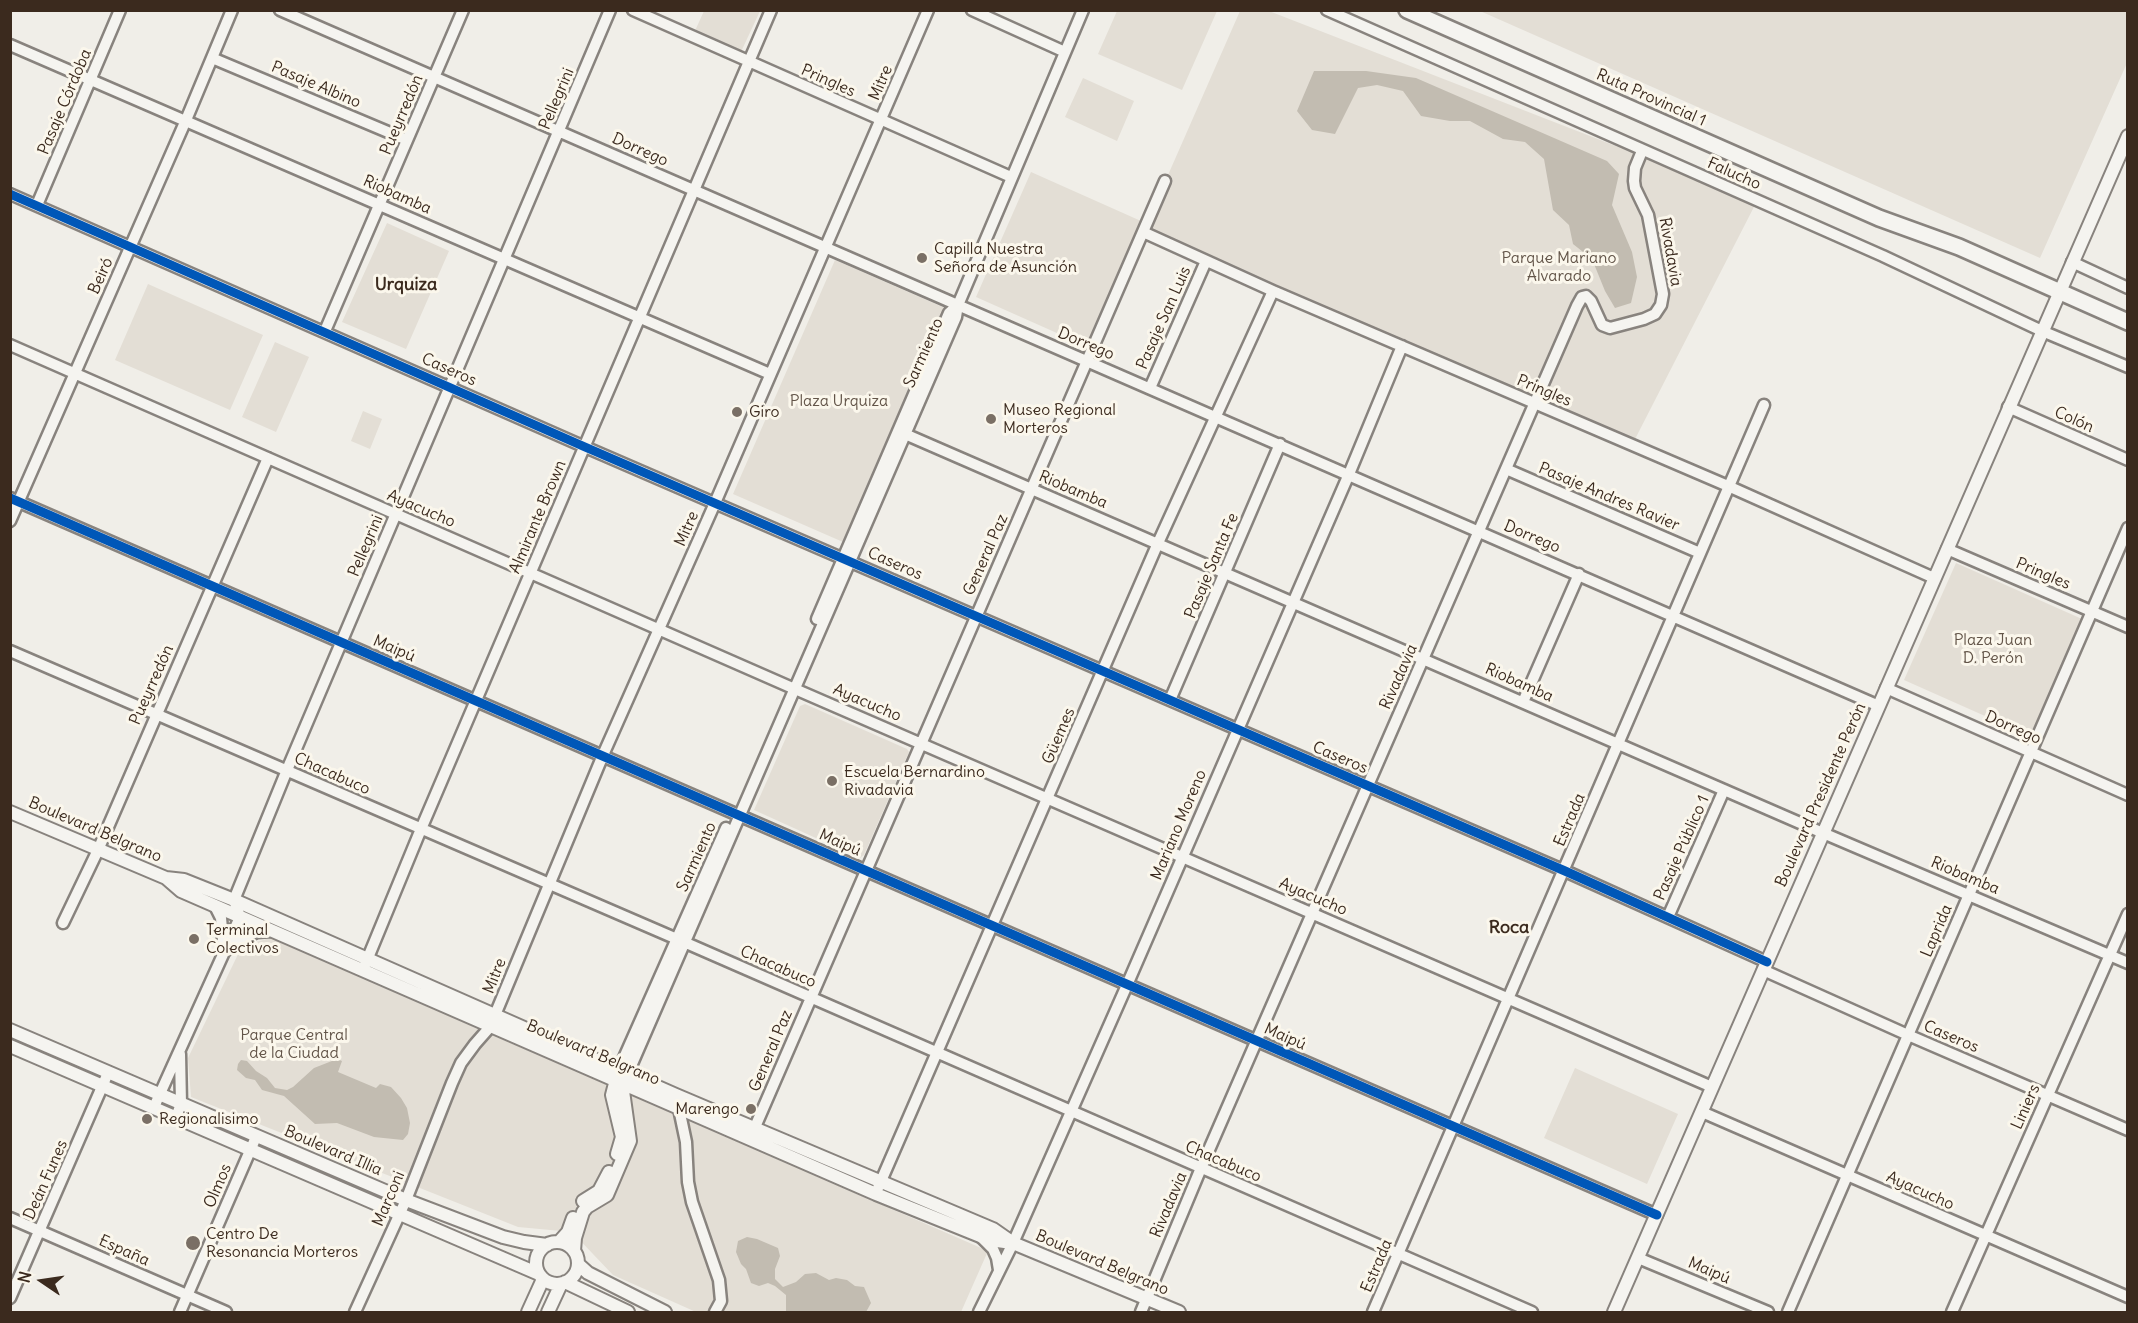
<!DOCTYPE html>
<meta charset="utf-8">
<style>
body{margin:0}
#map{position:relative;width:2138px;height:1323px;overflow:hidden;background:#f0eee8;font-family:Delius,sans-serif}
canvas{display:block}
.frame{position:absolute;inset:0;border:12px solid #3b2a1e;pointer-events:none}
.north{position:absolute;left:12px;top:1251px;width:60px;height:60px;-webkit-text-stroke:4px #fbf7ec;paint-order:stroke;rotate:283deg;font-size:16px;font-weight:700;line-height:24px;text-align:center;color:#3b2a1e}
.north::after{content:'';display:block;margin:auto;width:21px;height:27px;background:#3b2a1e;clip-path:polygon(50% 0,100% 100%,50% 72%,0 100%)}
</style>
<div id="map">
<canvas width="2138" height="1323"></canvas>
<div class="frame"></div>
<div class="north">N</div>
</div>
<script>
const g = document.querySelector('canvas').getContext('2d');
g.lineJoin = 'round';
function paint(path, color) { g.fillStyle = color; g.fill(path, 'evenodd'); }
const toPath = rows => new Path2D(rows.map(r => 'M' + r).join(''));
function trace(path, color, width, dash) { g.strokeStyle = color; g.lineWidth = width; g.lineCap = dash ? 'butt' : 'round'; g.setLineDash(dash || []); g.stroke(path); }
function label(font, color, halo, rows, align = 'center') {
  g.font = font + ' Delius,sans-serif'; g.lineWidth = 6; g.setLineDash([]); g.textBaseline = 'middle'; g.strokeStyle = halo; g.fillStyle = color; for (const [text, x, y, turn = 0] of rows) {
    g.save(); g.translate(x, y); g.rotate((+turn || 0) * Math.PI / 180); g.textAlign = isNaN(turn) ? turn : align; if (halo) g.strokeText(text, 0, 0); g.fillText(text, 0, 0); g.restore();
  }
}
paint(toPath([
 [704,11,760,11,740,54,694,33],
 [1117,11,1217,11,1182,90,1098,54],
 [1240,11,1269,11,1757,201,1632,445,1143,232],
 [1480,11,2127,11,2127,63,2040,258],
 [1083,78,1134,101,1117,141,1065,117],
 [1031,172,1141,221,1086,346,976,297],
 [387,223,449,251,406,349,342,322],
 [835,260,945,308,843,542,733,494],
 [148,284,263,335,230,410,115,360],
 [275,342,309,357,276,432,242,417],
 [363,411,382,419,370,449,351,441],
 [1956,563,2082,619,2030,736,1904,680],
 [805,704,907,749,909,752,864,855,860,858,754,810,800,706],
 [270,938,988,1251,961,1312,696,1312,613,1275,572,1232,518,1227,191,1097,188,1058,242,946],
 [1575,1068,1678,1114,1647,1184,1544,1138]
]), '#e3ded5');
paint(toPath([
 [1314,71,1366,71,1416,78,1607,161,1619,174,1612,205,1632,252,1637,277,1631,303,1615,308,1605,291,1592,259,1573,244,1569,225,1553,210,1544,159,1525,142,1503,139,1470,121,1450,121,1421,116,1403,91,1377,85,1358,88,1335,134,1312,130,1297,111],
 [337,1059,342,1061,338,1072,376,1088,380,1084,391,1087,401,1098,407,1108,410,1123,408,1134,403,1140,374,1137,337,1123,315,1124,284,1096,262,1090,255,1080,246,1078,237,1070,238,1064,241,1060,247,1061,256,1071,267,1078,275,1088,287,1090,293,1087,314,1068],
 [747,1237,757,1239,778,1248,780,1256,775,1269,775,1279,783,1287,796,1282,805,1274,816,1273,829,1280,836,1278,847,1280,855,1286,864,1287,871,1303,866,1312,786,1312,786,1295,775,1286,768,1283,759,1286,751,1283,746,1269,741,1264,736,1252,738,1241]
]), '#c2bcb1');
const minor = toPath([
 [280,10,1879,706],
 [633,10,1011,177],
 [972,10,1065,52],
 [1327,10,1883,256,2042,331,2128,367],
 [10,45,770,374],
 [212,58,407,140],
 [10,194,585,447,1565,871,1767,962],
 [37,205,120,10],
 [1143,232,1273,291,1728,486,1934,578],
 [2072,262,2128,288],
 [325,331,463,10],
 [10,345,788,686,1712,1087],
 [1150,388,1206,261],
 [2008,407,2128,460],
 [898,431,1823,833,2128,963],
 [1506,469,1700,553],
 [10,498,1657,1215],
 [10,521,186,120,232,10],
 [1947,549,2128,627],
 [817,619,949,313,958,305],
 [10,651,677,939,1532,1312],
 [1886,688,2128,795],
 [1170,700,1280,444],
 [1523,702,1579,574],
 [215,906,221,918,224,952,245,937,257,932,272,931],
 [1668,917,1724,790],
 [63,923,98,850,268,458],
 [365,965,421,829,771,10],
 [1763,970,1908,1035,2128,1130],
 [619,1069,726,828],
 [628,1073,956,317,958,305,1083,10],
 [678,1104,686,1142,688,1182,692,1202,719,1280,721,1301,715,1312],
 [154,1107,240,917,234,900,287,770,610,10],
 [1702,1112,2128,1297],
 [176,1117,181,1104,180,1054],
 [752,1134,1165,181],
 [878,1188,1158,543,1273,291],
 [10,1218,226,1312],
 [982,1238,993,1249,997,1258,999,1270],
 [1638,1258,1768,1312],
 [10,1298,108,1073],
 [180,1312,256,1137],
 [355,1312,406,1200,452,1083,461,1063,475,1044,490,1027,603,755,715,503,928,10],
 [979,1312,1013,1243,1127,985,1349,474,1402,346],
 [1141,1312,1201,1168,1577,306,1582,297,1586,296,1591,301,1602,325,1610,328,1644,319,1655,314,1661,305,1663,294,1648,215,1635,188,1634,181,1635,168,1642,151],
 [1373,1312,1764,405],
 [1788,1312,2128,528],
 [1952,1312,2128,914]
]);
const tertiary = toPath([
 [10,812,166,878,181,891,876,1194,990,1240,1012,1243],
 [166,878,184,880,234,900,676,1095,993,1229,1013,1243,1179,1312],
 [10,1030,406,1200,503,1237,524,1242,547,1245],
 [10,1046,539,1274],
 [617,1154,622,1137,612,1095,618,1072],
 [583,1201,599,1191,609,1172],
 [559,1242,568,1232,573,1218],
 '536 1263a21 21 0 1 1 42 0a21 21 0 1 1-42 0Z',
 [574,1251,575,1238,583,1212,587,1207,607,1195,630,1141,623,1091,626,1077],
 [578,1264,588,1273,665,1312],
 [565,1282,628,1312],
 [528,1312,543,1279],
 [548,1312,561,1284],
 [1614,1312,2128,136]
]);
const secondary = toPath([
 [1407,10,1879,218,1959,247,2128,322]
]);
trace(minor, '#88837e', 15);
trace(tertiary, '#88837e', 16);
trace(secondary, '#88837e', 20);
trace(minor, '#f5f4f0', 10);
trace(tertiary, '#f5f4f0', 12);
trace(secondary, '#f5f4f0', 15);
trace(toPath([
 [10,194,585,447,1565,871,1767,962],
 [10,498,1657,1215]
]), '#0057b8', 9);
for (const [x, y, r, color] of [
 [922,258,6,"#7a6f65"],
 [737,412,6,"#7a6f65"],
 [991,419,6,"#7a6f65"],
 [832,781,6,"#7a6f65"],
 [194,939,6,"#7a6f65"],
 [751,1109,6,"#7a6f65"],
 [147,1119,6,"#7a6f65"],
 [193,1243,8,"#7a6f65"]
]) { const dot = new Path2D(); dot.arc(x, y, r, 0, 2 * Math.PI); g.fillStyle = color; g.fill(dot); trace(dot, '#fbf7ec', 2); }
label('16px', '#3b2a1e', '#fbf7ec', [
 ["Pringles",828,81,24],
 ["Mitre",881,83,-67],
 ["Pasaje Albino",316,85,23],
 ["Ruta Provincial 1",1651,98,24],
 ["Pellegrini",557,99,-67],
 ["Pasaje Córdoba",65,102,-67],
 ["Pueyrredón",402,115,-67],
 ["Dorrego",640,150,24],
 ["Falucho",1734,174,24],
 ["Riobamba",397,195,24],
 ["Rivadavia",1670,252,80],
 ["Beiró",101,276,-66],
 ["Pasaje San Luis",1164,318,-66],
 ["Dorrego",1086,344,23],
 ["Sarmiento",924,353,-66],
 ["Caseros",449,370,24],
 ["Pringles",1544,391,23],
 ["Colón",2074,420,24],
 ["Riobamba",1073,490,23],
 ["Pasaje Andres Ravier",1609,497,23],
 ["Ayacucho",421,509,23],
 ["Almirante Brown",538,517,-67],
 ["Mitre",687,529,-66],
 ["Dorrego",1532,537,23],
 ["Pellegrini",366,546,-67],
 ["General Paz",986,555,-66],
 ["Caseros",895,564,24],
 ["Pasaje Santa Fe",1212,566,-67],
 ["Pringles",2043,574,23],
 ["Maipú",394,649,23],
 ["Rivadavia",1399,677,-66],
 ["Riobamba",1519,683,24],
 ["Pueyrredón",152,685,-66],
 ["Ayacucho",867,703,23],
 ["Dorrego",2013,728,24],
 ["Güemes",1059,736,-67],
 ["Caseros",1340,758,23],
 ["Chacabuco",332,774,24],
 ["Boulevard Presidente Perón",1821,795,-66],
 ["Estrada",1570,820,-67],
 ["Mariano Moreno",1179,825,-67],
 ["Boulevard Belgrano",95,830,23],
 ["Maipú",840,843,24],
 ["Pasaje Público 1",1682,848,-66],
 ["Sarmiento",697,857,-66],
 ["Riobamba",1965,876,23],
 ["Ayacucho",1313,897,23],
 ["Laprida",1937,931,-67],
 ["Chacabuco",778,967,24],
 ["Mitre",495,976,-68],
 ["Maipú",1285,1037,24],
 ["Caseros",1951,1037,23],
 ["General Paz",771,1051,-67],
 ["Boulevard Belgrano",593,1053,23],
 ["Liniers",2026,1107,-66],
 ["Boulevard Illia",333,1151,23],
 ["Chacabuco",1223,1162,23],
 ["Deán Funes",46,1180,-66],
 ["Olmos",218,1186,-67],
 ["Ayacucho",1920,1191,24],
 ["Marconi",389,1199,-67],
 ["Rivadavia",1169,1205,-67],
 ["España",124,1251,24],
 ["Boulevard Belgrano",1102,1263,23],
 ["Estrada",1377,1266,-67],
 ["Maipú",1709,1271,23]
]);
label('16px', '#3b2a1e', '#fbf7ec', [
 ["Capilla Nuestra",934,249],
 ["Señora de Asunción",934,267],
 ["Museo Regional",1003,410],
 ["Morteros",1003,428],
 ["Giro",749,412],
 ["Escuela Bernardino",844,772],
 ["Rivadavia",844,790],
 ["Terminal",206,930],
 ["Colectivos",206,948],
 ["Marengo",739,1109,"right"],
 ["Regionalisimo",159,1119],
 ["Centro De",206,1234],
 ["Resonancia Morteros",206,1252]
], 'left');
label('16px', '#625448', '#fbf7ec', [
 ["Parque Mariano",1559,258],
 ["Alvarado",1559,276],
 ["Plaza Urquiza",839,401],
 ["Plaza Juan",1993,640],
 ["D. Perón",1993,658],
 ["Parque Central",294,1035],
 ["de la Ciudad",294,1053]
]);
label('bold 18px', '#3b2a1e', '#fbf7ec', [
 ["Urquiza",406,285],
 ["Roca",1509,928]
]);
</script>
